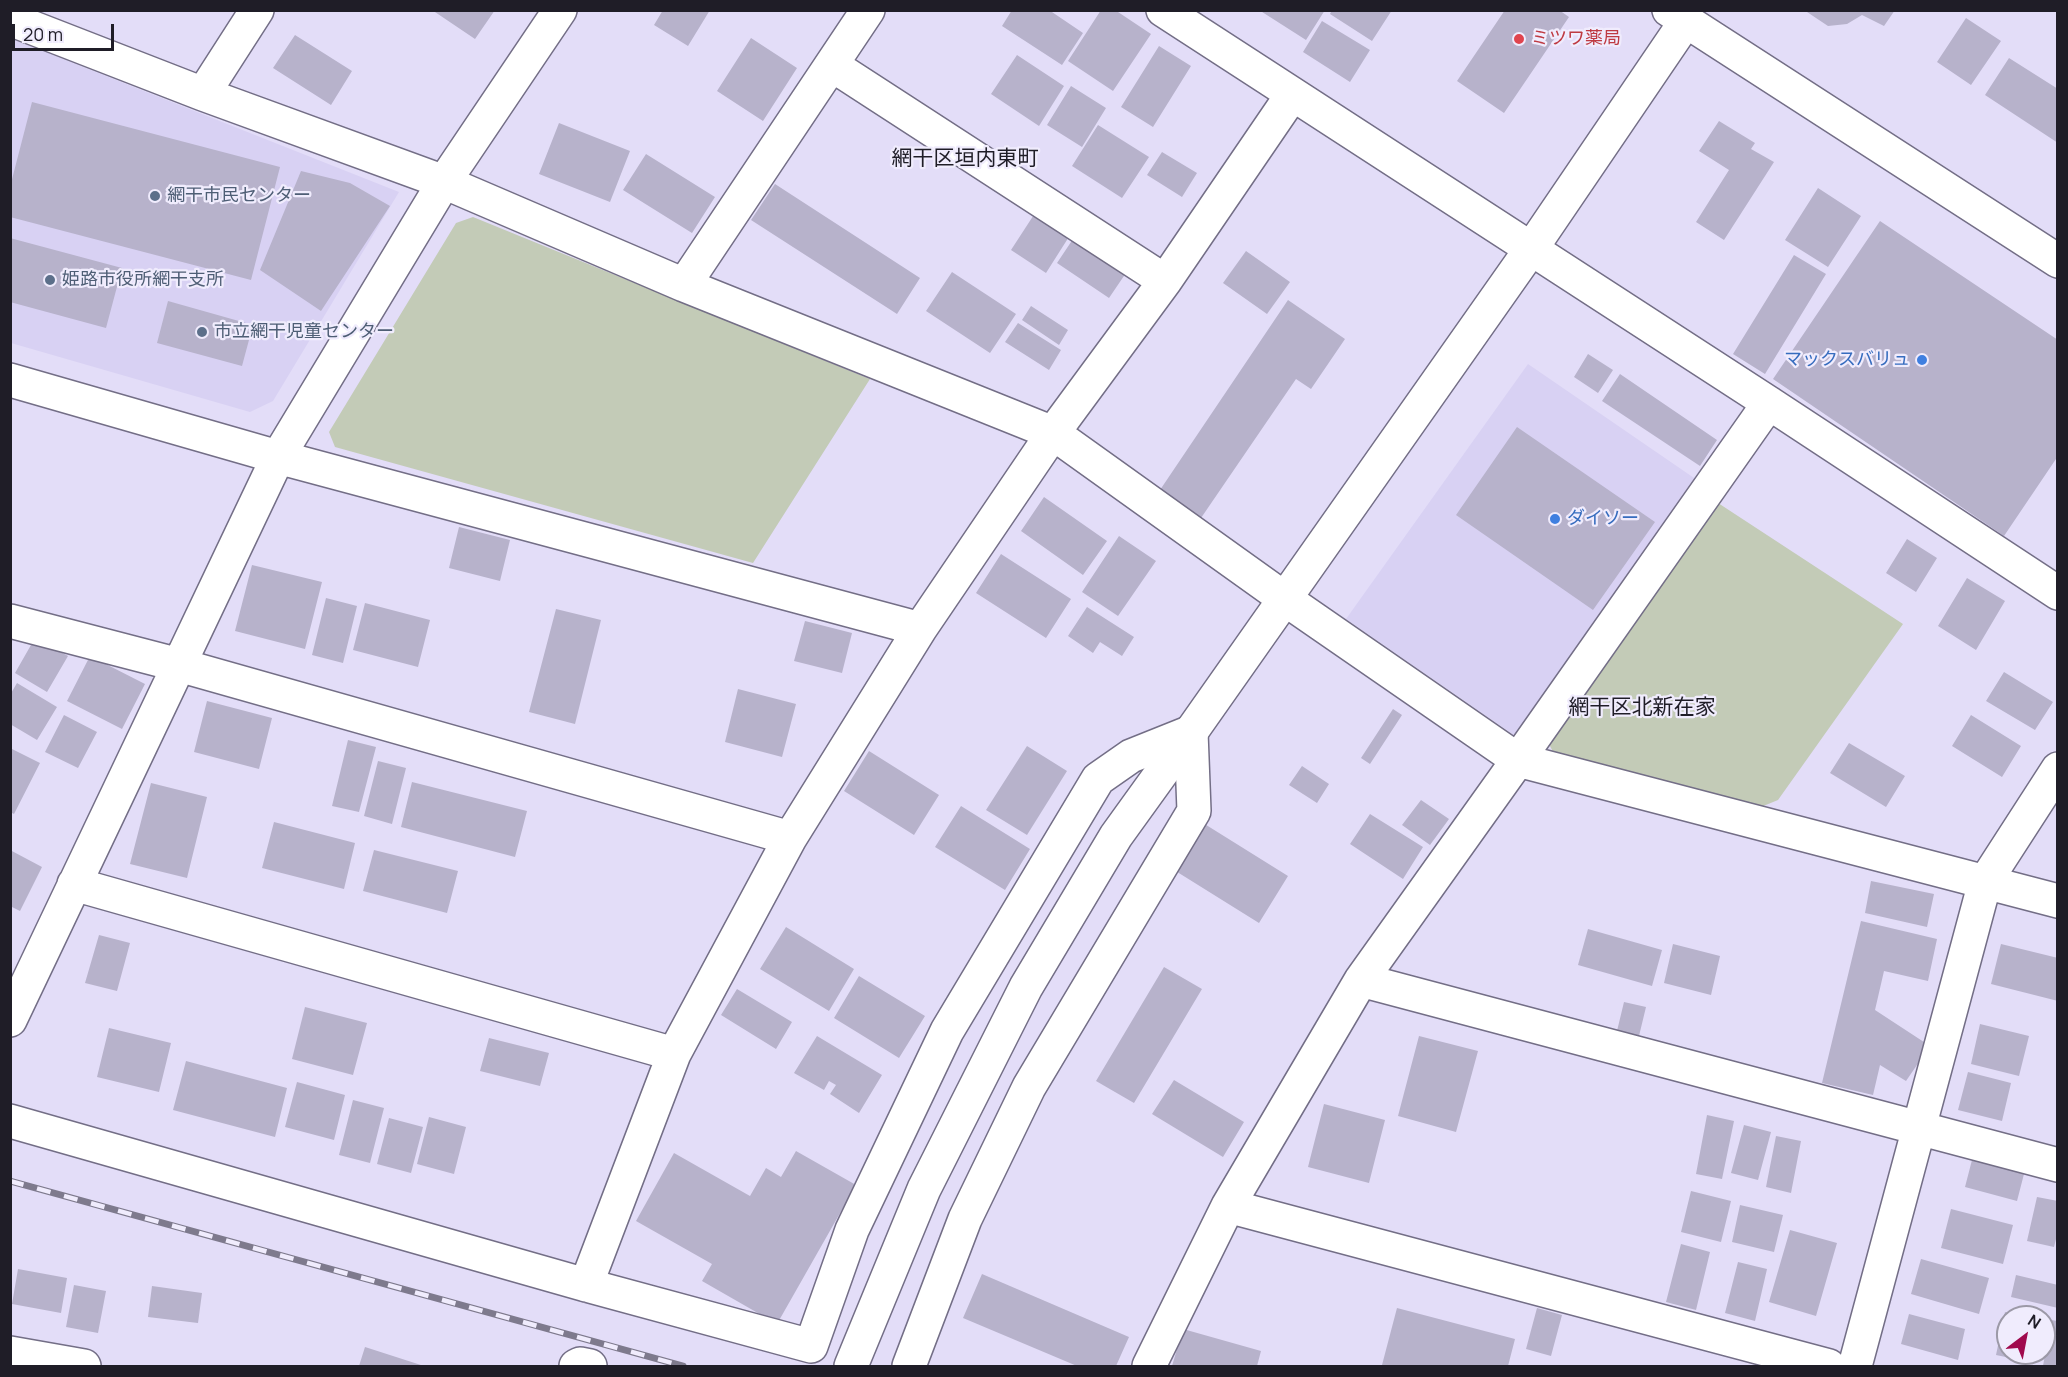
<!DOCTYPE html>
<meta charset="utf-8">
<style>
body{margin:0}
#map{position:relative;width:2068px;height:1377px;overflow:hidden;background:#e3ddf8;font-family:Manrope,sans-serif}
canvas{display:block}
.frame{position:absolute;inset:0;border:12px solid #1f1d27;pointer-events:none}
.north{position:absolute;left:1996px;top:1305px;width:60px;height:60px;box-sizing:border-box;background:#f0ecfd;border:2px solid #9c99a7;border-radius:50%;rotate:32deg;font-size:16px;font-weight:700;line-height:24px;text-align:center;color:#1f1d27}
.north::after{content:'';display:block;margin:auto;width:21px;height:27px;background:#a0094d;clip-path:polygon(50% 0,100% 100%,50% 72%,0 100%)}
.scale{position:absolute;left:12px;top:24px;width:102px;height:27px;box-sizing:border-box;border:3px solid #1f1d27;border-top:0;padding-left:8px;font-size:18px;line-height:21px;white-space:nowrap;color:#1f1d27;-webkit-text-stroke:4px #f0ecfd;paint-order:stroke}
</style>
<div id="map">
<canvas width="2068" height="1377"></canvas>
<div class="frame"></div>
<div class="north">N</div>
<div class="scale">20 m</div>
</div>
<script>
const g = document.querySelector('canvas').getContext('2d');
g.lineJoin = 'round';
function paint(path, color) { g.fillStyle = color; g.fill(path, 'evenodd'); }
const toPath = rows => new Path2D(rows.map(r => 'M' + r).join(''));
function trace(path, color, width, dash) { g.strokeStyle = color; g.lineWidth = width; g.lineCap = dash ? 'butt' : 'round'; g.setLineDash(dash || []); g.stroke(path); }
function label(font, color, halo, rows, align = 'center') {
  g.font = font + ' Manrope,"Noto Sans JP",sans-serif'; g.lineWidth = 4.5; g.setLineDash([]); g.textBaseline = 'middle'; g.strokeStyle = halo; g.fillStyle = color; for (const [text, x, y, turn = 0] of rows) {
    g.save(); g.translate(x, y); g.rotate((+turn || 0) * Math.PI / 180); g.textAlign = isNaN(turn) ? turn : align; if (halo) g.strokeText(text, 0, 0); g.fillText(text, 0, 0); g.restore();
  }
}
paint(toPath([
 [10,38,399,192,273,401,250,412,11,343],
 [1528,364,1697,480,1514,735,1346,619]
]), '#d8d1f3');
paint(toPath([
 [473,217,870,379,753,563,335,447,329,432,456,223],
 [1715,501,1903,624,1778,800,1756,809,1555,756,1546,738]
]), '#c3cbb7');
paint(toPath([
 [432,10,495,10,475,39],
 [663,10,710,10,688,46,654,25],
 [1012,10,1049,10,1083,33,1062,65,1002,26],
 [1101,10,1115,10,1151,34,1113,91,1068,61],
 [1259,10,1325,10,1306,40],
 [1332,10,1392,10,1372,41,1330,14],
 [1505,10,1559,10,1569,17,1504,113,1457,81],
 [1804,10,1895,10,1884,26,1862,15,1847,24,1828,26],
 [1966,18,2001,41,1971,85,1937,62],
 [1322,21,1370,50,1350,82,1303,52],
 [295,35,352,71,331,105,273,68],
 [751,38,797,68,763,121,717,91],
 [1159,46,1191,66,1153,127,1121,107],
 [1017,55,1064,86,1039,126,991,94],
 [2009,58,2058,89,2058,143,1985,95],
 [1071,86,1106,108,1082,147,1047,125],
 [32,102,280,167,251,280,10,217,10,187],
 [1719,121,1755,143,1751,149,1774,162,1724,240,1696,222,1729,170,1699,151],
 [559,123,630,151,610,202,539,174],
 [1098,125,1149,157,1122,198,1072,166],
 [1162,152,1197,173,1182,197,1147,175],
 [646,154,715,197,692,233,623,190],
 [301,171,350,183,390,206,321,311,260,270],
 [775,184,920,278,897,314,751,220],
 [1818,188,1861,216,1828,267,1785,240],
 [1037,210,1072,232,1046,273,1011,250],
 [1880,221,2058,340,2058,456,2004,536,1773,379],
 [1075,236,1128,270,1109,298,1057,263],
 [10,238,122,268,106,328,10,302],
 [1246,251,1290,282,1267,314,1223,283],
 [1794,255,1826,274,1765,374,1733,354],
 [952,272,1016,314,990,353,926,311],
 [1288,300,1345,339,1311,389,1296,379,1201,518,1160,490],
 [168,301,253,325,242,366,157,343],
 [1031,306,1068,330,1059,345,1022,320],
 [1018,323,1061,350,1049,370,1005,342],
 [1588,354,1613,370,1598,393,1574,377],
 [1620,374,1717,440,1700,466,1602,401],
 [1517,427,1655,522,1593,610,1456,515],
 [1044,497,1107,541,1083,575,1021,531],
 [459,527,510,540,500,581,449,568],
 [1119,536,1156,561,1118,616,1082,592],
 [1907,539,1937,558,1916,592,1886,573],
 [1001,554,1071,599,1046,638,976,593],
 [252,565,322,582,305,649,235,631],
 [1967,578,2005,601,1976,650,1938,626],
 [326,598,357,606,343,663,312,655],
 [365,603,430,620,418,667,353,650],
 [1087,607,1134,637,1122,656,1100,642,1093,653,1068,636],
 [556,609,601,620,575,724,529,712],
 [805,621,852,633,842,673,794,661],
 [35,638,68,656,47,692,15,673],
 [90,656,145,684,122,729,67,701],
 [2004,672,2053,702,2035,730,1986,701],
 [17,683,57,707,37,740,10,724,10,695],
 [738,689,796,704,782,757,725,742],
 [207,701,272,718,259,769,194,752],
 [1393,709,1402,715,1370,764,1361,758],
 [64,715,97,732,78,768,45,752],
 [1971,715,2021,746,2002,777,1952,746],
 [348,740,376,747,359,812,332,806],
 [1849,743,1905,776,1886,807,1830,773],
 [1027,746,1067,771,1027,835,986,810],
 [10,748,40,763,14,814,10,812],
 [869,751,939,795,914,835,844,791],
 [378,761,406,768,392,824,364,816],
 [1302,766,1329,784,1317,803,1289,785],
 [412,782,527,811,515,857,401,827],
 [151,783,207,797,187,878,130,864],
 [1421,800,1449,819,1430,845,1402,825],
 [961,806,1030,849,1005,890,935,847],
 [1370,814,1423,847,1403,879,1350,844],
 [274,822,355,843,344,889,262,868],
 [1203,823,1288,876,1259,923,1174,870],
 [10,850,42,867,20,911,10,906],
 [374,850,458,871,447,913,363,891],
 [1871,881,1934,894,1927,927,1865,913],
 [1861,921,1937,939,1928,981,1884,971,1875,1010,1930,1046,1906,1081,1880,1065,1873,1095,1822,1083],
 [786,927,854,969,829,1011,760,969],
 [1588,929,1662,950,1652,986,1578,965],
 [99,935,130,943,117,991,85,983],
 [1673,944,1720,956,1711,995,1664,983],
 [2001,944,2058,958,2058,1001,1991,984],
 [1164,967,1202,989,1134,1103,1096,1081],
 [859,976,925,1016,899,1058,834,1018],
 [737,989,792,1022,776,1049,721,1015],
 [1624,1002,1646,1007,1639,1036,1617,1031],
 [305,1007,367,1023,353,1075,292,1059],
 [1980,1024,2029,1036,2019,1076,1971,1064],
 [109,1028,171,1043,159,1092,97,1077],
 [817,1036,882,1075,859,1113,830,1094,836,1085,829,1081,824,1090,794,1073],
 [1419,1036,1478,1051,1456,1132,1398,1116],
 [489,1038,549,1053,540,1086,480,1071],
 [186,1061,287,1088,275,1137,173,1110],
 [1968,1072,2011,1083,2002,1121,1958,1110],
 [1174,1080,1244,1122,1223,1157,1152,1114],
 [297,1082,345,1095,334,1140,285,1127],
 [353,1100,384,1108,370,1163,339,1155],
 [1324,1104,1385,1120,1369,1183,1308,1167],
 [1707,1115,1734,1121,1722,1179,1696,1174],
 [429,1117,466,1127,454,1174,417,1164],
 [389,1118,423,1127,411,1173,377,1164],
 [1744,1125,1771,1132,1758,1180,1731,1173],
 [1776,1136,1801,1141,1791,1193,1766,1187],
 [796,1151,856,1185,777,1324,702,1281,712,1264,636,1221,674,1153,750,1196,766,1168,781,1177],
 [1972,1160,2024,1174,2017,1201,1965,1187],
 [1691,1191,1731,1201,1721,1242,1681,1232],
 [2037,1197,2058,1201,2058,1231,2054,1247,2027,1241],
 [1740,1205,1783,1215,1774,1252,1732,1242],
 [1951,1209,2013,1225,2003,1264,1941,1248],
 [1790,1230,1837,1243,1816,1316,1769,1302],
 [1681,1244,1710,1252,1696,1310,1666,1302],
 [1921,1259,1989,1278,1979,1314,1911,1294],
 [1738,1262,1767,1269,1755,1321,1725,1313],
 [18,1269,67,1278,61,1313,12,1304],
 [982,1274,1129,1337,1116,1366,1077,1366,963,1318],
 [2016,1275,2058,1285,2058,1308,2011,1297],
 [74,1285,106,1291,98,1333,66,1327],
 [152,1286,202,1293,198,1323,148,1317],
 [1397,1308,1515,1339,1508,1366,1382,1365],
 [1537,1308,1562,1315,1551,1356,1526,1349],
 [2005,1312,2025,1316,2008,1317,2008,1353,2032,1353,2030,1362,1996,1355],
 [1909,1314,1965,1329,1958,1360,1901,1344],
 [2051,1320,2058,1321,2058,1366,2043,1366],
 [1183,1329,1261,1351,1257,1366,1172,1366],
 [365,1347,424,1366,359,1366]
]), '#b7b2cb');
const street = toPath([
 [1163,10,1769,403,2058,593],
 [10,19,203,94,444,182,684,285,1053,433,1285,599,1518,760,2058,901],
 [832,65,1165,281],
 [203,94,257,10],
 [684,285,868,10],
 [10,621,179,665,790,838],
 [74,884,674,1054],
 [1361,980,2058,1165],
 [10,1020,278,457,920,629],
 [10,1121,586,1285,811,1346,852,1230,947,1031,1098,779,1131,756,1191,732,1194,811,1029,1087,965,1219,909,1366],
 [1228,1206,1829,1366],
 [586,1285,674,1054,790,838,920,629,1053,433,1165,281,1292,95],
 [10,1353,84,1366],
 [576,1366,580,1364,590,1366],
 [1149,1366,1228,1206,1361,980,1518,760,1769,403],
 [1855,1366,1985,882,2058,769]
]);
const secondary = toPath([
 [1669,10,2058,261],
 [10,380,278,457,444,182,560,10],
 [851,1366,924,1189,1026,987,1116,836,1191,732,1531,249,1686,21]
]);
trace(street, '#736e86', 36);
trace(secondary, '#736e86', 36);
trace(street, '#fff', 33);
trace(secondary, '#fff', 33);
const rail = toPath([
 [10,1181,683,1366]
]);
trace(rail, '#7e7a8d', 7);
trace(rail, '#f0ecfd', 4.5, [14]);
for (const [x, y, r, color] of [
 [1519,39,6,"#e0444e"],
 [155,196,6,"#5c6f8a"],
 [50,280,6,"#5c6f8a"],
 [202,332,6,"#5c6f8a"],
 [1922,360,6,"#3f7fe0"],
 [1555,519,6,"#3f7fe0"]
]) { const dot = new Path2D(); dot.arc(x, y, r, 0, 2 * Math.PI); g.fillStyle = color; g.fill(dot); trace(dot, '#f0ecfd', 2); }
label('18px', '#be3a42', '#f0ecfd', [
 ["ミツワ薬局",1531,39]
], 'left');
label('18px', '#4e5e75', '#f0ecfd', [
 ["網干市民センター",167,196],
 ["姫路市役所網干支所",62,280],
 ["市立網干児童センター",214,332]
], 'left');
label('18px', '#366cbe', '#f0ecfd', [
 ["マックスバリュ",1910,360],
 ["ダイソー",1567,519,"left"]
], 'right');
label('21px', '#1f1d27', '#f0ecfd', [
 ["網干区垣内東町",965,159],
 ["網干区北新在家",1642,708]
]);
</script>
